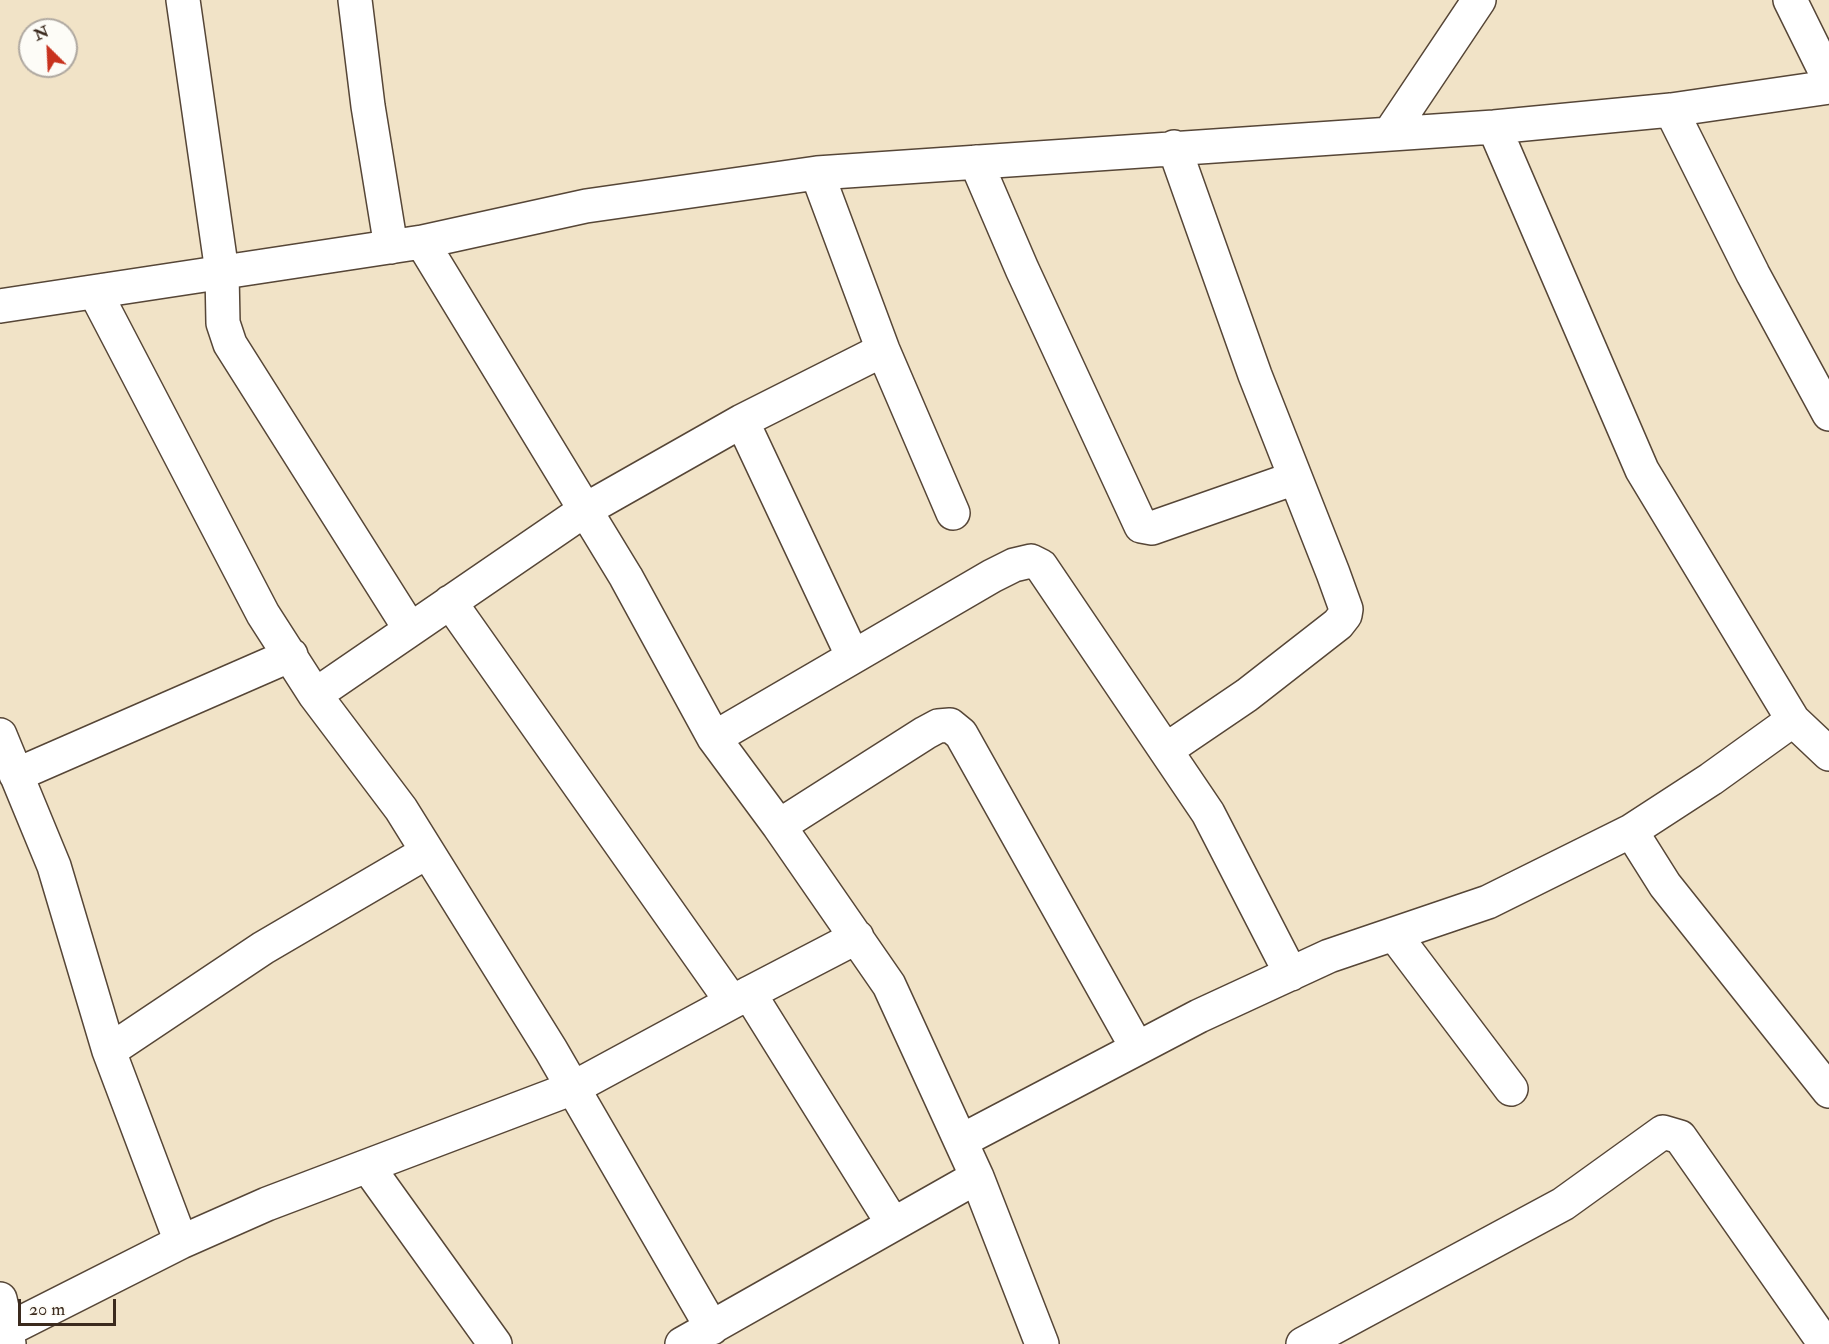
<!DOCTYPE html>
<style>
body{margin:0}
#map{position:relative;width:1829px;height:1344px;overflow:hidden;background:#f1e3c7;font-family:"IM FELL Double Pica",serif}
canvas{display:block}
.north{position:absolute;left:18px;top:18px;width:60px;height:60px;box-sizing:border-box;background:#fdfcf7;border:2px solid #afa8a0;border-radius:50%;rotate:336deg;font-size:16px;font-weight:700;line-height:24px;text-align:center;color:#3b2a1e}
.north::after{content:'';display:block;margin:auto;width:21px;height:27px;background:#c8321e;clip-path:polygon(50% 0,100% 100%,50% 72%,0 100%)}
.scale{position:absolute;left:18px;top:1299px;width:98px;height:27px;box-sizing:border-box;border:3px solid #3b2a1e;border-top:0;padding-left:8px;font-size:18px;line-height:21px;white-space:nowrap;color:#3b2a1e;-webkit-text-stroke:4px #fdfcf7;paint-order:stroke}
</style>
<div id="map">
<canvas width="1829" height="1344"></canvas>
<div class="north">N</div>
<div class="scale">20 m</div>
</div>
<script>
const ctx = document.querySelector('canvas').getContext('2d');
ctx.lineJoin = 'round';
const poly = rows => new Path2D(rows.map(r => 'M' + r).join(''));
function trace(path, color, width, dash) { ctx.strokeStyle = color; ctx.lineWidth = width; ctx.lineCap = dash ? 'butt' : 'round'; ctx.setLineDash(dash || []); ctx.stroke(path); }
const minor = poly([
 [183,0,222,272,223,323,230,344,410,629],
 [355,0,368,106,391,247],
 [1790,0,1829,79],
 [1671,110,1753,274,1829,414],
 [1494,127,1642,470,1793,720,1829,754],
 [1390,133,1479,0],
 [976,162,1022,269,1141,526,1152,528,1295,478],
 [817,173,883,350,953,513],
 [422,242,626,577,714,738,779,826,889,985,977,1177,1042,1344],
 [95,292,263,614,315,695,401,809,551,1050,712,1328],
 [0,306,422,242,586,206,817,173,1494,127,1671,110,1829,87],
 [742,421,853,657],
 [450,602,732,1002],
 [315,695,585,510,742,421,883,350],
 [1793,720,1711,779,1631,831,1665,885,1829,1091],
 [0,735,54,866,109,1051,181,1242],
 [714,738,992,576,1014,565,1031,561,1041,566,1208,813,1291,974],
 [1166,750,1247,695,1338,624,1345,615,1346,609,1333,573,1255,375,1174,147],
 [16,775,291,655],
 [779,826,925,733,938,726,950,725,961,734,1137,1048],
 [1394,934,1511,1089],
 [749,993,893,1224],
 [109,1051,263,948,427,852],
 [961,1141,1199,1016,1329,956,1488,902,1631,831],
 [368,1167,495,1344],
 [0,1299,7,1330,9,1344],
 [7,1330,181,1242,267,1204,573,1088,732,1002,857,937],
 [682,1344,977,1177],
 [1303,1344,1563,1204,1663,1132,1680,1137,1825,1344]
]);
trace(minor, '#564637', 36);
trace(minor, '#fff', 33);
</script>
